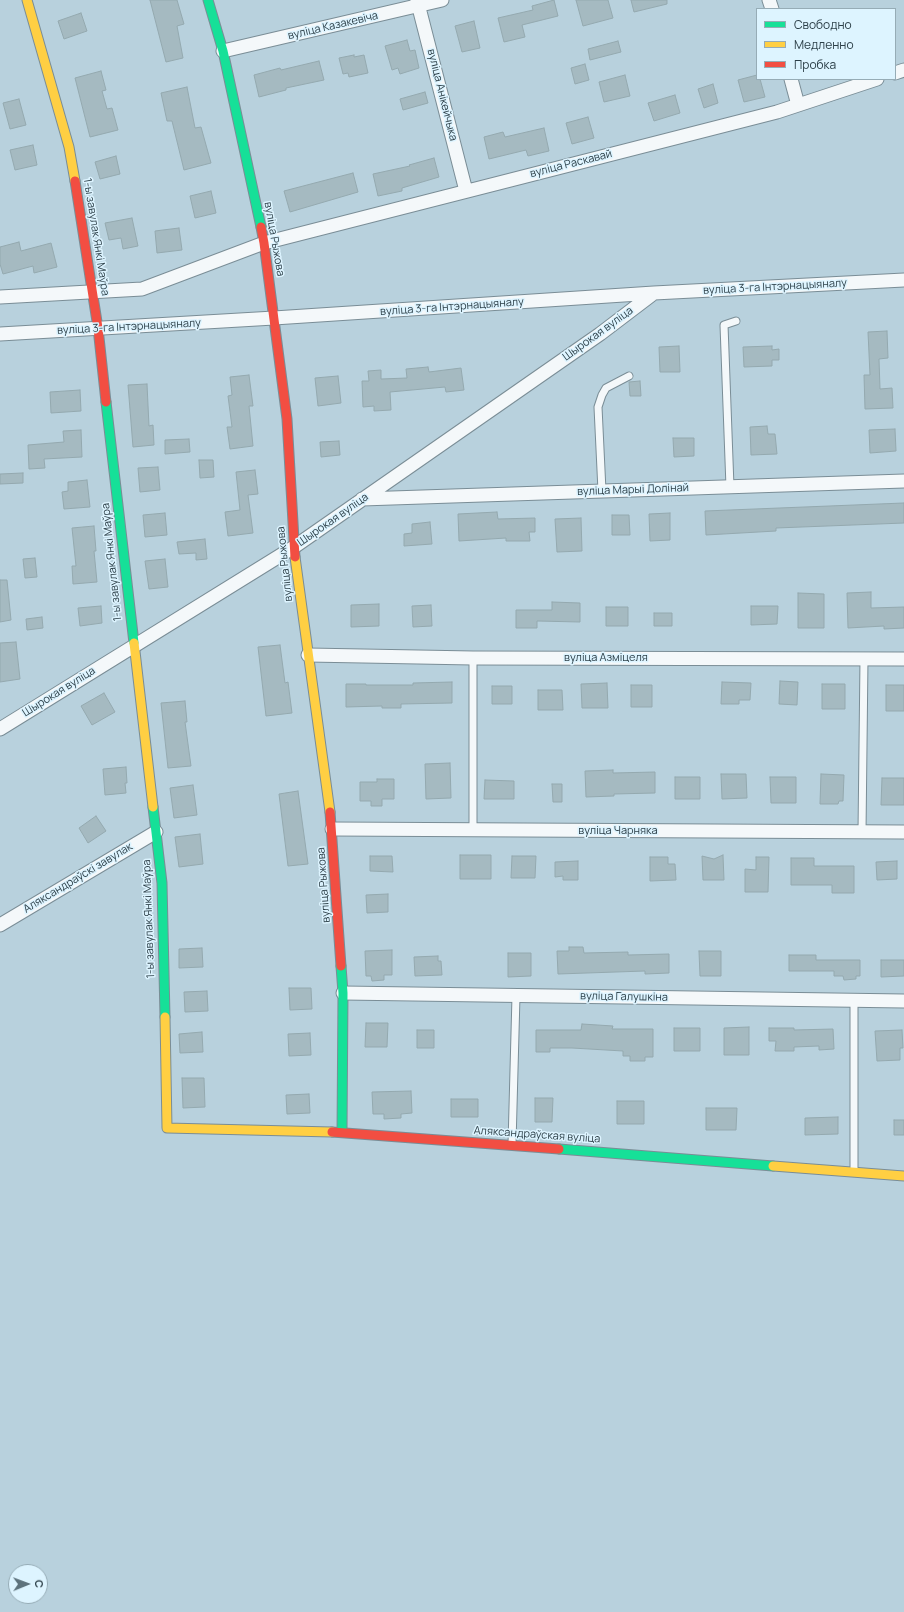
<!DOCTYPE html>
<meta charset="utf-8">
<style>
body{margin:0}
#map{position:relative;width:904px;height:1612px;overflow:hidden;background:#b8d1dd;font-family:Manrope,sans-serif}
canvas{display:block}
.legend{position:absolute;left:756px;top:8px;width:140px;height:72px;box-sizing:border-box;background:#ddf4ff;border:1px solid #96acb6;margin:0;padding:5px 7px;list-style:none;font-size:12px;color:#2c3f48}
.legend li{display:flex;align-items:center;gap:8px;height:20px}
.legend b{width:20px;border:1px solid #96acb6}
.north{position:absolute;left:8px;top:1564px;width:40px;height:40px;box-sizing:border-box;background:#ddf4ff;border:1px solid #96acb6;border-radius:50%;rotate:89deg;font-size:11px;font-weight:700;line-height:16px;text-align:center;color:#2c3f48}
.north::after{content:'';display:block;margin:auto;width:14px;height:18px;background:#5d727c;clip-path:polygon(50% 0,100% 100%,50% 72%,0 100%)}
</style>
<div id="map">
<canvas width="904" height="1612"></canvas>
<ul class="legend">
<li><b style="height:5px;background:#16e098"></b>Свободно</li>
<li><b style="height:5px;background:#ffcf43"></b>Медленно</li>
<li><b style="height:5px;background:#f24e42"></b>Пробка</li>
</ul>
<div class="north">С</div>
</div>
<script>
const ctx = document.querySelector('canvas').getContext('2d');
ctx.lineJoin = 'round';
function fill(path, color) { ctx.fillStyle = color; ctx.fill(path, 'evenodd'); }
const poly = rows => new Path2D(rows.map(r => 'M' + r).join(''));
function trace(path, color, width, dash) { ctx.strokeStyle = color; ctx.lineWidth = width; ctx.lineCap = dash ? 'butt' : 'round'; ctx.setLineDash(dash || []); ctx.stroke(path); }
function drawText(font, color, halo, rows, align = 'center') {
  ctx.font = font + ' Manrope,sans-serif'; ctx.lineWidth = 3; ctx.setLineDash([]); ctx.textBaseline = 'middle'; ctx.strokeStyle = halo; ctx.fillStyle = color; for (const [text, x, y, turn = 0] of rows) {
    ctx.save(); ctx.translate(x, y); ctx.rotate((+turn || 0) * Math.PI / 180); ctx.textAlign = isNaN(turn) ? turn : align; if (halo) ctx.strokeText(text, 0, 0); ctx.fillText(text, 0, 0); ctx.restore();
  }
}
const building = poly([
 [150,0,177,0,184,24,177,26,183,58,166,62,150,0],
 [554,0,558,16,522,25,525,37,504,42,498,18,533,10,532,6,554,0],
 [576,0,608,0,613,18,583,26,576,0],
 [631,0,667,0,667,4,634,12,631,0],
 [81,13,87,31,64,39,58,21,81,13],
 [474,21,480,48,462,52,455,26,474,21],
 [407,40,410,51,415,50,419,68,400,74,398,68,392,70,385,46,407,40],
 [618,41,621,52,590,60,588,49,618,41],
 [354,55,354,57,364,55,368,73,349,77,348,73,343,74,339,58,354,55],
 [319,61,324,80,286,88,286,90,259,97,254,75,280,68,281,70,319,61],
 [585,64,589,80,575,84,571,68,585,64],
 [101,71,106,90,102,91,107,109,112,108,118,130,90,137,75,78,101,71],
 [625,75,630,96,604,102,599,82,625,75],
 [757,75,757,79,760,79,765,97,744,102,738,80,757,75],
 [713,84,718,103,704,108,698,89,713,84],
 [187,87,195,128,201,127,211,163,184,170,172,121,167,121,161,93,187,87],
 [425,92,428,103,403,110,400,99,425,92],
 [675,95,680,113,654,121,648,103,675,95],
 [19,99,26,125,10,129,3,103,19,99],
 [588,117,594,138,572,144,566,123,588,117],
 [544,128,549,151,528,156,526,150,489,159,484,137,503,132,505,137,544,128],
 [33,145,37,165,15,170,10,150,33,145],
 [116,156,120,174,100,179,95,162,116,156],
 [434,158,439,177,402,188,402,191,378,196,373,174,410,166,409,165,434,158],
 [353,173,358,192,290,212,284,191,353,173],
 [211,191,216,213,195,218,190,196,211,191],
 [132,218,138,246,123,249,121,238,109,240,105,223,132,218],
 [179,228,182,250,157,253,155,231,179,228],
 [19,242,21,251,51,243,57,267,34,273,33,266,3,274,0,264,0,247,19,242],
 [887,331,888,358,879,359,880,389,892,388,893,408,865,409,864,375,870,375,868,332,887,331],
 [679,346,680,372,660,372,659,347,679,346],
 [772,346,772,350,779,349,779,360,772,360,772,366,744,367,743,347,772,346],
 [428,367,429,372,461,368,464,390,446,392,445,387,390,392,391,410,374,411,374,406,363,407,362,381,369,381,368,371,381,370,381,379,407,378,406,369,428,367],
 [249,375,253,406,249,406,253,446,230,449,227,427,232,427,228,396,232,395,230,377,249,375],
 [338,376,341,403,318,406,315,378,338,376],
 [640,381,641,396,630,396,629,382,640,381],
 [147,384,149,426,153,425,154,445,133,447,128,385,147,384],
 [80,390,81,411,51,413,50,392,80,390],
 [767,426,768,434,775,434,777,454,751,455,750,427,767,426],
 [895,429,896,451,870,453,869,430,895,429],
 [81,430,82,457,44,459,45,468,29,469,28,445,64,442,63,431,81,430],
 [673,438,694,438,694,456,674,457,673,438],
 [189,439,190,452,165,454,165,440,189,439],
 [339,441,340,455,321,457,320,442,339,441],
 [199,460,213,460,214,477,200,478,199,460],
 [158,467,160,490,140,492,138,468,158,467],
 [255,470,258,494,248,495,253,533,228,536,225,512,240,510,236,472,255,470],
 [23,473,23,483,0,484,0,474,23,473],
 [87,480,90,507,64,509,62,492,68,491,68,482,87,480],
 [904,503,904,523,776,528,776,531,706,535,705,511,904,503],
 [497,512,498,519,535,518,535,532,529,532,530,541,506,541,506,538,459,541,458,514,497,512],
 [165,513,167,535,145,537,143,515,165,513],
 [670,513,670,540,650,541,649,514,670,513],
 [612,515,629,515,630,535,612,535,612,515],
 [581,518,582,551,557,552,555,519,581,518],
 [430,522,432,544,404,546,404,534,412,533,412,524,430,522],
 [94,526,96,551,94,551,97,582,73,584,72,566,76,566,72,528,94,526],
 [205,539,207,559,196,560,196,553,179,554,177,542,205,539],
 [35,558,37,577,25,578,23,559,35,558],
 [165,559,168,587,149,589,145,561,165,559],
 [0,580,7,580,11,620,0,622,0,580],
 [871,592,871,608,904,607,904,628,884,629,884,626,848,628,847,593,871,592],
 [798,593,824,594,824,628,798,628,798,593],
 [552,602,580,603,580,622,537,621,537,628,516,628,516,610,552,610,552,602],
 [379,604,379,626,351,627,351,605,379,604],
 [431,605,432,626,413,627,412,606,431,605],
 [101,606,102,623,80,626,78,608,101,606],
 [751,606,778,606,777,624,751,625,751,606],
 [606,607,628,607,628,626,606,626,606,607],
 [654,613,672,613,672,626,654,626,654,613],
 [42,617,43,628,27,630,26,619,42,617],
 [16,642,20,679,0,682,0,643,16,642],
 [280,645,285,683,288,682,292,713,266,716,258,647,280,645],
 [780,681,798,682,797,705,779,704,780,681],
 [452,682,452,703,401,704,401,708,382,708,382,706,346,707,346,684,366,684,366,685,413,685,413,683,452,682],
 [722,682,751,683,750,700,739,700,739,704,721,704,722,682],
 [607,683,608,708,582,708,581,684,607,683],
 [822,684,845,684,845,709,822,709,822,684],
 [631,685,652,685,652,707,631,707,631,685],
 [886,685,904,685,904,711,886,711,886,685],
 [492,686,512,686,512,704,492,704,492,686],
 [538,690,562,690,563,710,538,710,538,690],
 [104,693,115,712,92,725,81,706,104,693],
 [185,701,187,722,185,722,191,766,168,768,161,703,185,701],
 [450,763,451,798,426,799,425,764,450,763],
 [126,767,127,783,125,783,126,793,105,795,103,769,126,767],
 [613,770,613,773,655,772,655,793,614,794,614,796,586,797,585,771,613,770],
 [721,774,746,774,747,798,722,799,721,774],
 [821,774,844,775,843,801,839,801,838,804,820,804,821,774],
 [675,777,700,777,700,799,675,799,675,777],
 [770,777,796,777,796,803,771,803,770,777],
 [882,778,904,778,904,805,881,805,882,778],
 [377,779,394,779,394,799,382,799,382,806,371,806,371,801,360,801,360,782,377,782,377,779],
 [485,780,514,781,514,799,484,799,485,780],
 [552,784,562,784,562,802,553,802,552,784],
 [193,785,197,815,174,818,170,788,193,785],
 [298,791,308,864,288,866,279,794,298,791],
 [96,816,106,831,88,843,79,828,96,816],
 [200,834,203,864,179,867,175,837,200,834],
 [460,855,491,855,491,879,460,879,460,855],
 [723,855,724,880,703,880,702,856,714,859,723,855],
 [370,856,392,856,393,872,370,871,370,856],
 [512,856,536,856,535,878,511,878,512,856],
 [650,857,668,857,668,864,675,864,676,880,650,881,650,857],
 [756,857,769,857,768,892,745,892,745,869,756,870,756,857],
 [791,858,814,858,814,866,854,866,854,893,832,893,832,885,791,885,791,858],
 [578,861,578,880,563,880,563,876,555,877,555,862,578,861],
 [897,861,897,879,877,880,876,862,897,861],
 [388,894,388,912,367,913,366,895,388,894],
 [569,947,583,947,584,953,628,952,628,955,669,954,669,973,645,974,645,971,558,974,557,951,569,951,569,947],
 [202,948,203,967,179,968,179,949,202,948],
 [392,950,392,975,384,975,384,980,372,981,371,976,366,976,365,951,392,950],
 [699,951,721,951,721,976,700,976,699,951],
 [508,953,531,953,531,976,508,977,508,953],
 [789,955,816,955,816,960,860,960,860,976,856,976,856,979,844,980,843,976,834,976,834,971,789,971,789,955],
 [438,956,438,961,441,961,442,975,415,976,414,957,438,956],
 [881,960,904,960,904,976,881,977,881,960],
 [289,988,311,988,312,1009,290,1010,289,988],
 [207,991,208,1011,185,1012,184,992,207,991],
 [366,1023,388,1023,387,1047,365,1047,366,1023],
 [582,1024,613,1026,612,1029,653,1029,653,1057,645,1057,645,1061,630,1061,630,1056,623,1056,623,1051,572,1048,550,1048,550,1052,536,1052,536,1030,581,1030,582,1024],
 [749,1027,749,1055,724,1055,724,1028,749,1027],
 [674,1028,700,1028,700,1051,674,1051,674,1028],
 [769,1028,794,1028,794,1030,833,1029,834,1049,819,1050,819,1046,794,1047,794,1051,775,1051,776,1041,769,1041,769,1028],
 [417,1030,434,1030,434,1048,417,1048,417,1030],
 [902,1030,903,1048,900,1048,900,1060,877,1061,875,1031,902,1030],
 [202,1032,203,1052,180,1053,179,1034,202,1032],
 [310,1033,311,1055,289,1056,288,1034,310,1033],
 [182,1078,204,1078,205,1107,183,1108,182,1078],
 [411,1091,412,1113,401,1114,401,1118,384,1119,384,1114,373,1114,372,1092,411,1091],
 [309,1094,310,1113,287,1114,286,1095,309,1094],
 [535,1098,553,1098,552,1122,535,1122,535,1098],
 [451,1099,478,1099,478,1117,451,1117,451,1099],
 [617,1101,644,1101,644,1124,617,1124,617,1101],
 [706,1108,737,1108,736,1130,706,1130,706,1108],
 [838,1117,838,1134,805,1135,805,1118,838,1117],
 [894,1120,904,1120,904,1135,894,1135,894,1120]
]);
fill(building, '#a5bac1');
trace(building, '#94a9af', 1);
const lane = poly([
 [730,487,724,325,736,321],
 [602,491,598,407,602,395,606,388,629,376],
 [473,658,473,830],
 [862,832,864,659],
 [854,1001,854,1171],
 [512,1144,516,996]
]);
const street = poly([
 [417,0,466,191],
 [769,0,772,9],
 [223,51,442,0],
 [895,73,904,70],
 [791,79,798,105],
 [0,297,142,289,264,243,777,112,877,79],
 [0,334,274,318,654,293,904,280],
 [362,499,904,481],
 [308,655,473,658,904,659],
 [0,729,294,547,600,334,654,293],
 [332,829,904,832],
 [0,925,156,832],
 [343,993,904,1001]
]);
const fast = poly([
 [208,0,223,51,261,227],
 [106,402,134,643],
 [153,807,162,883,165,1017],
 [341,966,343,993,342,1132],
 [559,1149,773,1166]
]);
const slow = poly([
 [27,0,69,147,75,181],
 [295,557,330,812],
 [134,643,153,807],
 [165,1017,167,1128,332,1132],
 [773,1166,904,1176]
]);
const jam = poly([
 [75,181,98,328,106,402],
 [261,227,264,243,287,419,295,557],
 [330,812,341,966],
 [332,1132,559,1149]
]);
trace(lane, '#7a8d96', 9);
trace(street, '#7a8d96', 15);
trace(fast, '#7a8d96', 11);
trace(slow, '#7a8d96', 11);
trace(jam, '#7a8d96', 11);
trace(lane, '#f4f8fa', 7);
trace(street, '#f4f8fa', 13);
trace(fast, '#16e098', 9);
trace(slow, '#ffcf43', 9);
trace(jam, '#f24e42', 9);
drawText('11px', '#2c3f48', '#ddf4ff', [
 ["вуліца Казакевіча",333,26,-13],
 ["вуліца Анікейчыка",442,95,76],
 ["вуліца Раскавай",571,164,-14],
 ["1-ы завулак Янкі Маўра",96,237,81],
 ["вуліца Рыжова",274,239,80],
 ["вуліца 3-га Інтэрнацыяналу",775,287,-3],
 ["вуліца 3-га Інтэрнацыяналу",452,307,-4],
 ["вуліца 3-га Інтэрнацыяналу",129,327,-3],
 ["Шырокая вуліца",598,334,-36],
 ["вуліца Марыі Долінай",633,490,-2],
 ["Шырокая вуліца",333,520,-35],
 ["1-ы завулак Янкі Маўра",112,562,-96],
 ["вуліца Рыжова",285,564,-96],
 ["вуліца Азміцеля",606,658],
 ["Шырокая вуліца",59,692,-32],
 ["вуліца Чарняка",618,831],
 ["Аляксандраўскі завулак",78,878,-31],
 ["вуліца Рыжова",324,885,-94],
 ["1-ы завулак Янкі Маўра",149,919,-92],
 ["вуліца Галушкіна",624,997,1],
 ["Аляксандраўская вуліца",537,1135,4]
]);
</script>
